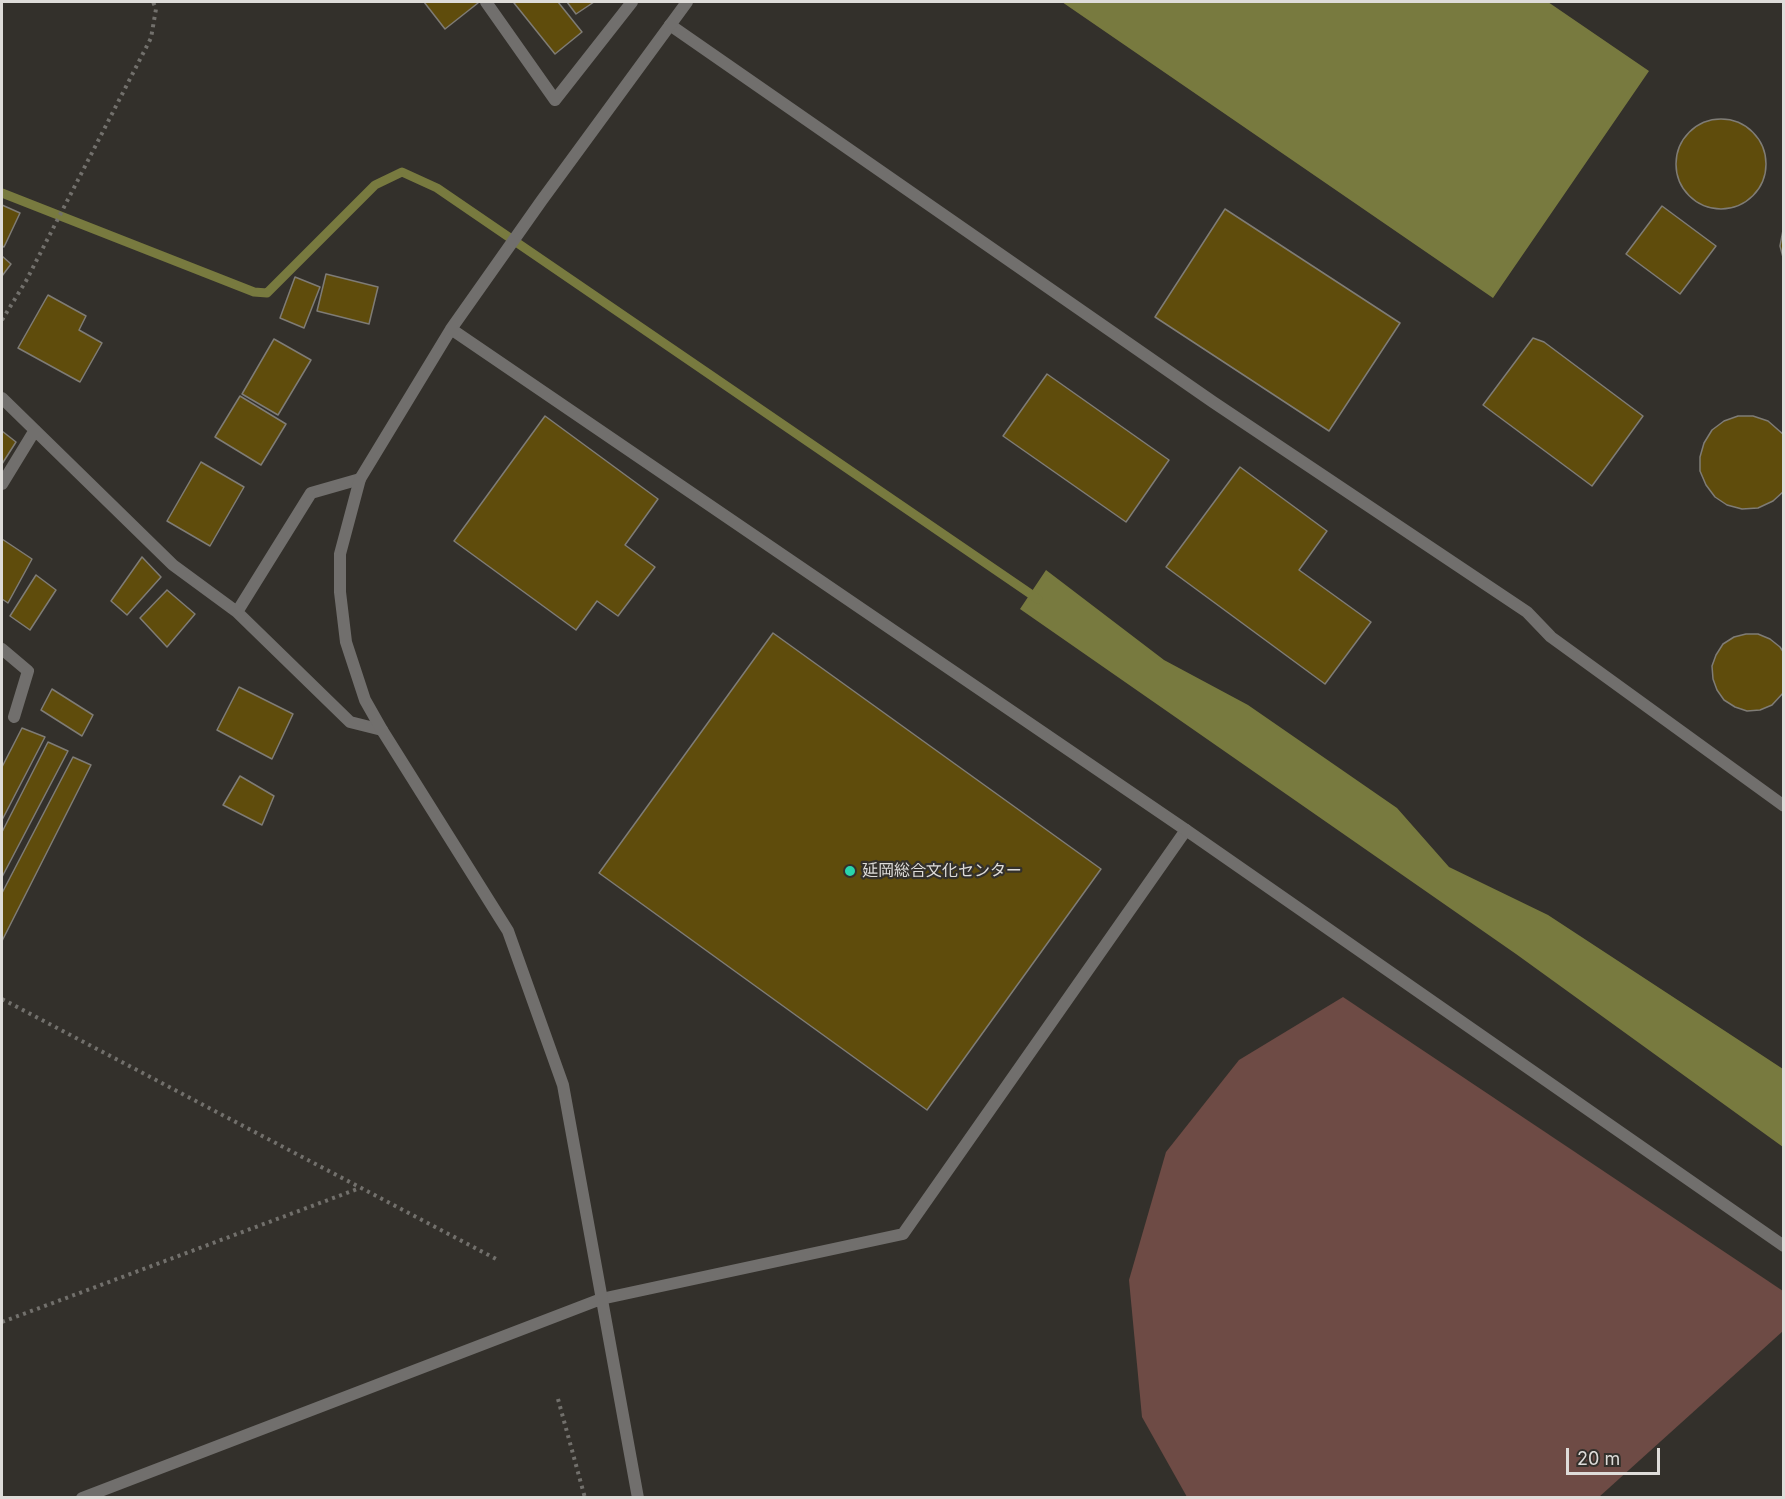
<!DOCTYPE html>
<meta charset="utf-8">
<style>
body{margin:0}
#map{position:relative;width:1785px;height:1499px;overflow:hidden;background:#33302b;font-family:Inter,sans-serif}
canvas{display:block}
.frame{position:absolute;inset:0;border:3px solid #dedcd9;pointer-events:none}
.scale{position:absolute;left:1566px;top:1448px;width:94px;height:27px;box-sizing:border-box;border:3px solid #dedcd9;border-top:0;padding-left:8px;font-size:18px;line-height:21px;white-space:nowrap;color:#dedcd9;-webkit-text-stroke:4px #33302b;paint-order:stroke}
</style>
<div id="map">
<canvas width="1785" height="1499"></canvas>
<div class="frame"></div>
<div class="scale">20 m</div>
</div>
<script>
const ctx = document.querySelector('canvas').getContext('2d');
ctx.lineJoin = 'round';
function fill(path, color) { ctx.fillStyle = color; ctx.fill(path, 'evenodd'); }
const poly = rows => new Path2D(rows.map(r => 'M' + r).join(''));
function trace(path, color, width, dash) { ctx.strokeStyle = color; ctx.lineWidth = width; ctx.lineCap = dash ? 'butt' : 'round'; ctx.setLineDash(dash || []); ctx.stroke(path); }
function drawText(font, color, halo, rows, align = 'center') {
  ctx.font = font + ' Inter,"Noto Sans JP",sans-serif'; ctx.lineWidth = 4.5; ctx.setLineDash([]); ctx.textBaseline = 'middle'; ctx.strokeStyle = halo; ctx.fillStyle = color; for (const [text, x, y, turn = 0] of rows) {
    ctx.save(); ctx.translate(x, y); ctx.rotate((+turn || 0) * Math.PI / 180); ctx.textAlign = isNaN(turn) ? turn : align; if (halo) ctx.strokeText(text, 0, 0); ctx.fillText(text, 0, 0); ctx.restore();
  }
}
fill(poly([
 [1343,997,1783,1291,1783,1331,1599,1497,1187,1497,1142,1417,1129,1280,1166,1152,1239,1060]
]), '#6e4b45');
fill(poly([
 [1062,2,1548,2,1649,71,1493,298],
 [1046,570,1164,660,1248,705,1397,808,1449,867,1548,915,1783,1069,1783,1147,1516,954,1020,609]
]), '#787a3f');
trace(poly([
 [2,193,254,292,267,293,375,185,402,172,437,188,1038,599]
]), '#787a3f', 9);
const building = poly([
 [424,2,477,2,478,3,445,29,424,2],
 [516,2,558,2,582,32,555,54,514,3,516,2],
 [567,2,594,2,576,14,567,2],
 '1676 164a45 45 0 1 1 90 0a45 45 0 1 1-90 0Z',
 [2,205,20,213,4,247,2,246,2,205],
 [1662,206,1716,246,1680,294,1626,254,1662,206],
 [1225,209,1400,323,1329,431,1155,317,1225,209],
 [1784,225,1784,261,1780,246,1784,225],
 [2,256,11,264,2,276,2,256],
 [326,274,378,287,369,324,317,311,326,274],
 [295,277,320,287,304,328,280,318,295,277],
 [48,295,86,316,79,330,102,343,80,382,18,348,48,295],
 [1533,338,1544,342,1643,416,1592,486,1483,405,1533,338],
 [274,339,311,360,278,415,242,394,274,339],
 [1047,374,1169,460,1126,522,1003,436,1047,374],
 [240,396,286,424,261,465,215,437,240,396],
 [545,416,658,499,625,545,655,567,618,616,597,601,576,630,454,541,545,416],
 [1738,416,1753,416,1768,421,1784,435,1784,491,1773,501,1758,508,1742,509,1727,505,1715,497,1706,485,1700,471,1700,457,1704,443,1712,430,1724,421,1738,416],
 [2,431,16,442,2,464,2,431],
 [201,462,244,487,210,546,167,521,201,462],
 [1240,467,1327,531,1299,570,1371,622,1325,684,1166,567,1240,467],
 [2,539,32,559,8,603,2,599,2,539],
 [142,557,161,577,127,615,111,601,142,557],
 [36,575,56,590,30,630,10,616,36,575],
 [167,590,195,614,167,647,140,618,167,590],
 [773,633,1101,869,927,1110,599,873,773,633],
 [1746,634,1758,634,1770,639,1780,647,1784,653,1784,692,1772,705,1760,710,1747,711,1735,707,1724,700,1717,690,1713,679,1712,666,1716,655,1723,644,1734,637,1746,634],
 [239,687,293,714,272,759,217,730,239,687],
 [52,689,93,715,82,736,41,710,52,689],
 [22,728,45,737,2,820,2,767,22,728],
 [48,742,68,751,2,877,2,832,48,742],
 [73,757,91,765,2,941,2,893,73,757],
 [240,776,274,796,262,825,223,805,240,776]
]);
fill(building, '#5f4c0c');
trace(building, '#7f7c76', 1.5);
trace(poly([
 [2,320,26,281,151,38,156,9,153,2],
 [2,999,498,1260],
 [2,1322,360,1188],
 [558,1399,585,1498]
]), '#72706c', 4, [3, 4.5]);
trace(poly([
 [670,25,1213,402,1527,612,1551,637,1784,806],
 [601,1299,903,1234,1186,830]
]), '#716f6d', 12);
trace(poly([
 [486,2,555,100,632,2],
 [2,398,173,565,237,612,350,722,382,730],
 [2,484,35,430],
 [237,612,311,493,360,479],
 [2,649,28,671,14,717]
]), '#716f6d', 12);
trace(poly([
 [451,329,1186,830,1784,1246],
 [82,1498,601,1299],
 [638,1498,563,1085,508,931,382,730,365,700,346,642,340,592,340,554,360,479,451,329,542,200,687,2]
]), '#716f6d', 12);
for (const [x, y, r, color] of [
 [850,871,6,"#29d5ac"]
]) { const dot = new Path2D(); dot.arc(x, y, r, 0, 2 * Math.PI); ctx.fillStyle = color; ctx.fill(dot); trace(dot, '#33302b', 2); }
drawText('16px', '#dedcd9', '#33302b', [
 ["延岡総合文化センター",862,871]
], 'left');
</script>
